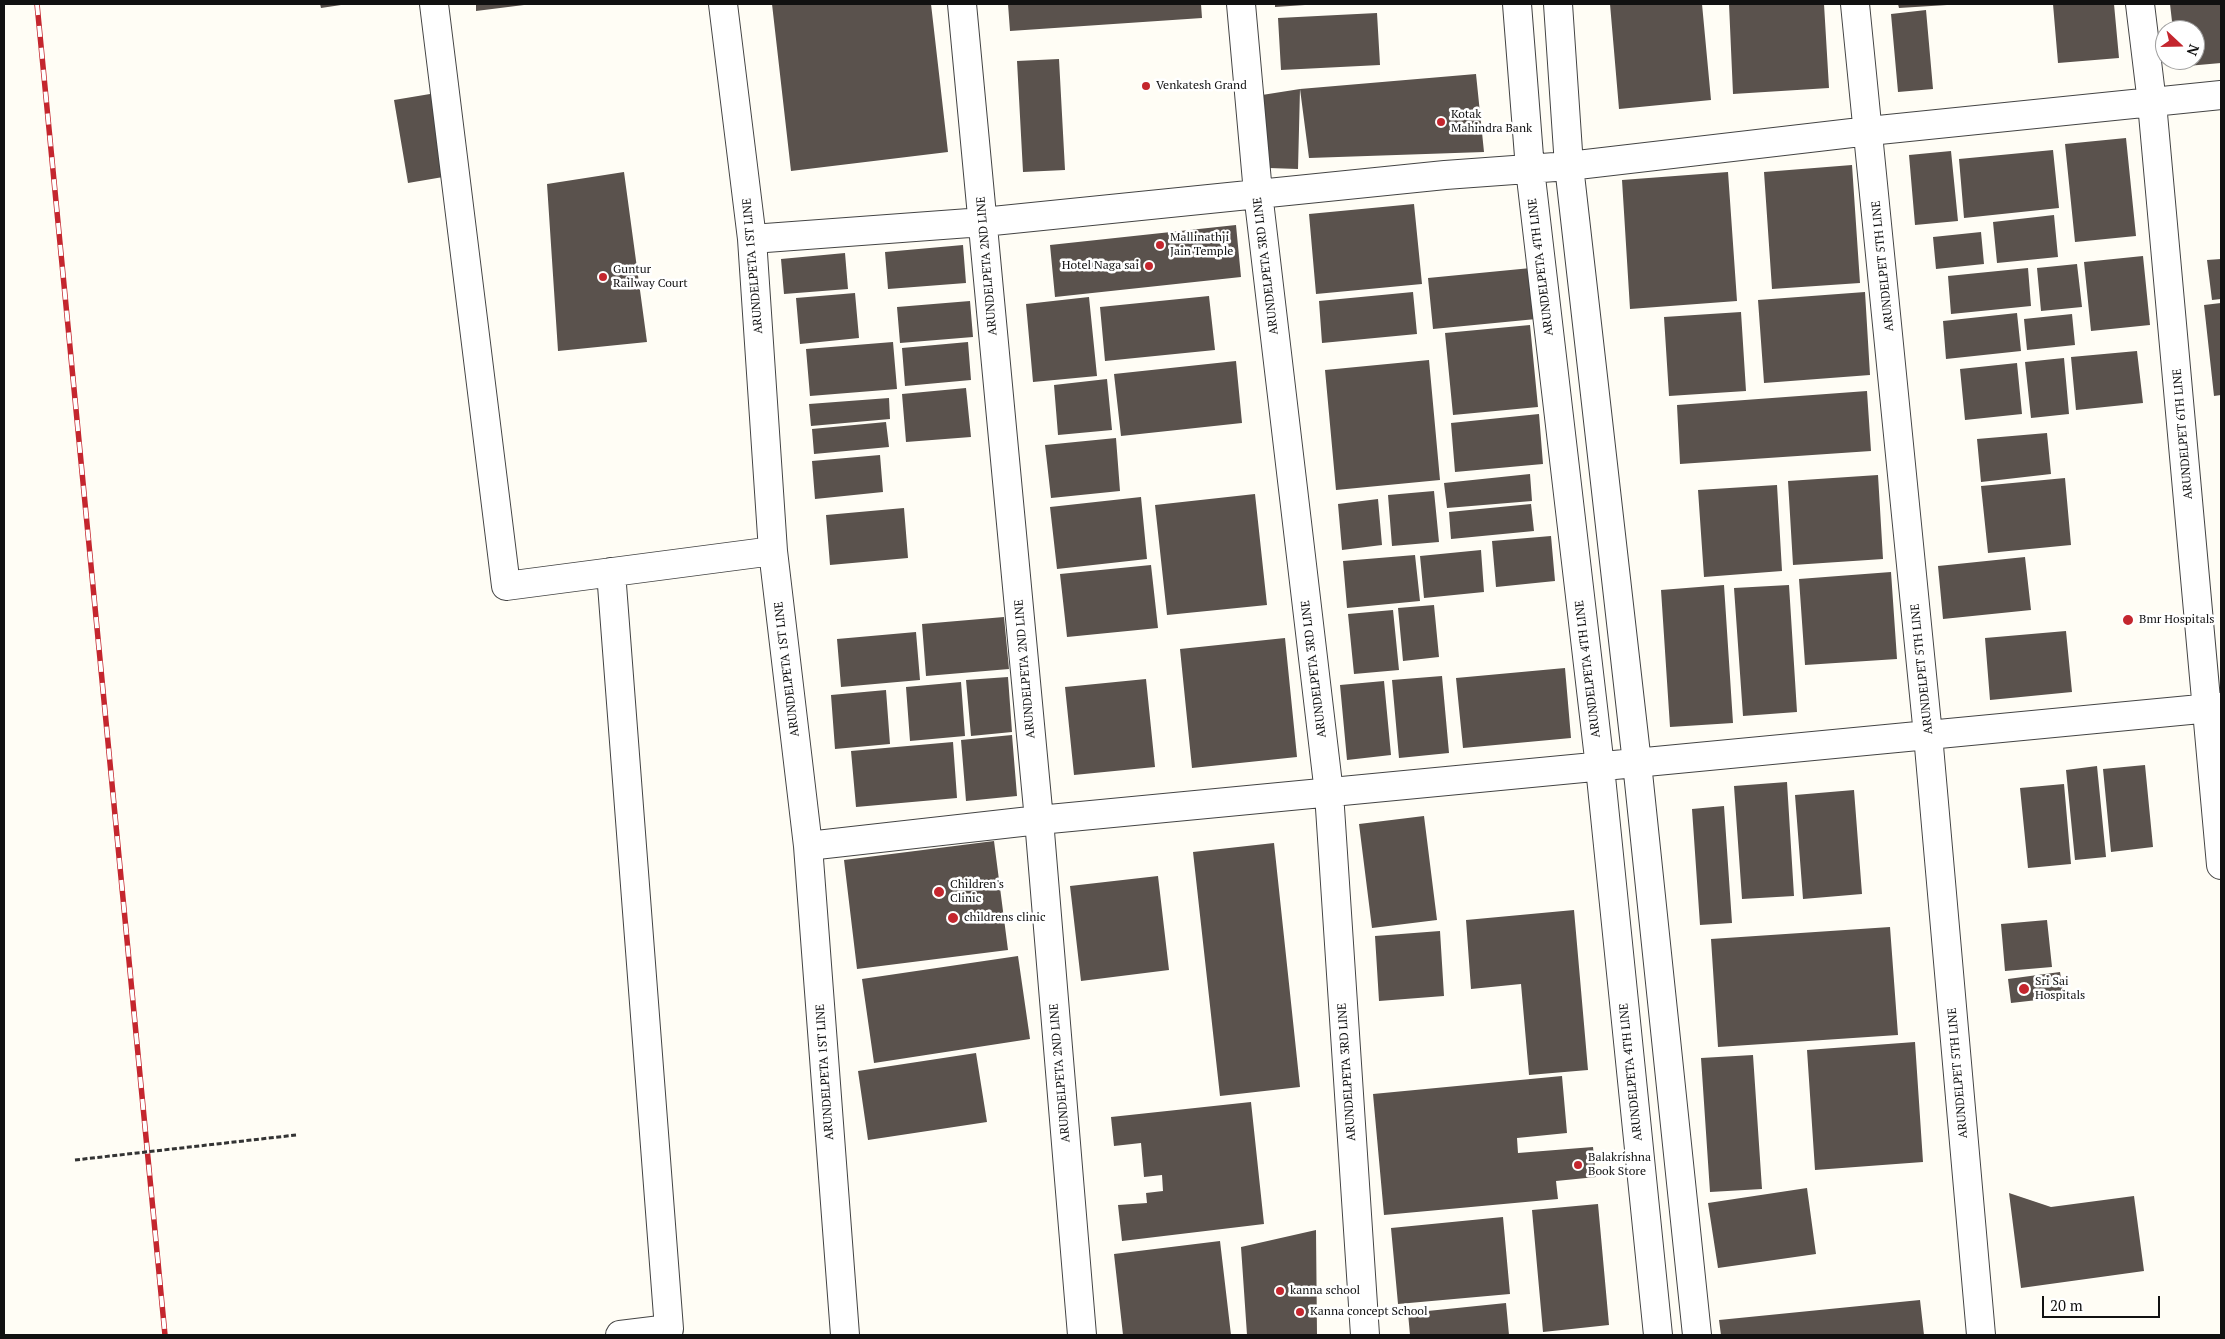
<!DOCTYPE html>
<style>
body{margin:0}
#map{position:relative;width:2225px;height:1339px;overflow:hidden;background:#fffdf5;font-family:"PT Serif",serif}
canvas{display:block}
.frame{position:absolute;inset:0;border:5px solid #111;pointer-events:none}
.north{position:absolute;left:2155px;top:20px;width:50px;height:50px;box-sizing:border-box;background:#fff;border:1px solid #a0a0a0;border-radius:50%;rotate:111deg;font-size:14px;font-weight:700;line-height:20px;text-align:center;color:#111}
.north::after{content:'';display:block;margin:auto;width:18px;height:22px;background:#c4262e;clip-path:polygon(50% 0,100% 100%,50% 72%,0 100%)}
.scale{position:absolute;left:2042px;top:1296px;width:118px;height:22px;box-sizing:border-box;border:2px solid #111;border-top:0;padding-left:6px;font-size:15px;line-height:18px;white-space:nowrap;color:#111;-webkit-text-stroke:4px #fff;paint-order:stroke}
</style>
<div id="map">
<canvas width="2225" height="1339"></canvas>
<div class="frame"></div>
<div class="north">N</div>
<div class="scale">20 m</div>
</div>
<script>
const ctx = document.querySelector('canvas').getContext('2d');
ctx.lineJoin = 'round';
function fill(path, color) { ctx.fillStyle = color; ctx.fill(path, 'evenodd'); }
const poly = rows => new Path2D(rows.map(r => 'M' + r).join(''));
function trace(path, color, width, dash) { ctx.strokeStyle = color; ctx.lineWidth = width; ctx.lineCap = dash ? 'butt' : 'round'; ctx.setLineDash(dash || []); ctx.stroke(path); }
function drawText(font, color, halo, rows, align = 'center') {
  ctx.font = font + ' "PT Serif",serif'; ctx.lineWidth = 5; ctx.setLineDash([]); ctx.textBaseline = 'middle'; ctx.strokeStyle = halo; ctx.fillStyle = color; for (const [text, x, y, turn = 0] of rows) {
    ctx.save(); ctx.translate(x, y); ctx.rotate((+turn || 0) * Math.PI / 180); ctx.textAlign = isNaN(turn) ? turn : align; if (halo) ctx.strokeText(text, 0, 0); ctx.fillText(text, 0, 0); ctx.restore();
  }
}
fill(poly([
 [320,4,341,4,341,5,321,8],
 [476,4,524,4,524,5,476,11],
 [772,4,931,4,948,152,791,171],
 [1008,4,1201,4,1202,18,1010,31],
 [1275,4,1305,4,1305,5,1275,7],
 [1610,4,1702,4,1711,100,1619,109],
 [1729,4,1824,4,1829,88,1733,94],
 [1898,4,1947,4,1947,5,1899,8],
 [2053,4,2114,4,2119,58,2058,63],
 [2170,4,2221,4,2221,63,2176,67,2176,60,2195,60,2195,30,2173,30],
 [1926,10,1933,89,1898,92,1891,14],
 [1377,13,1380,65,1281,70,1278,18],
 [1059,59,1065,170,1023,172,1017,61],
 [1476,74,1484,152,1309,158,1300,89,1298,169,1269,168,1262,95,1300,89],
 [436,93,449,176,408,183,394,100],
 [2126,138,2136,236,2075,242,2065,144],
 [2053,150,2059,208,1964,218,1959,159],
 [1951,151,1958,221,1915,225,1909,155],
 [1852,165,1860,283,1772,289,1764,172],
 [624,172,647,342,558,351,547,184],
 [1728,172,1737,301,1630,309,1622,180],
 [1414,204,1422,284,1316,294,1309,214],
 [2054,215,2058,257,1997,263,1993,222],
 [1236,225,1241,277,1055,297,1050,245],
 [1981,232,1984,264,1936,269,1933,237],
 [963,245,966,283,888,289,885,252],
 [845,253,848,289,784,294,781,259],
 [2143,256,2150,325,2091,331,2084,262],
 [2221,259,2221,299,2212,300,2207,260],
 [2077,264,2082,307,2041,311,2037,268],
 [1531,268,1536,319,1433,329,1428,278],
 [2028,268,2031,306,1951,314,1948,276],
 [1413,292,1417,334,1322,343,1319,301],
 [1865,292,1870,375,1764,383,1758,300],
 [855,293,859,338,800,344,796,298],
 [1209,296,1215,350,1105,361,1100,307],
 [1089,297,1097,376,1033,382,1026,304],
 [970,301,973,337,900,343,897,307],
 [2221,303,2221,395,2214,396,2204,305],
 [1741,312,1746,391,1669,396,1664,317],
 [2017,313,2021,351,1946,359,1943,321],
 [2072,314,2075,345,2027,350,2024,319],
 [1530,325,1538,407,1453,415,1445,333],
 [893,342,897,389,810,396,806,349],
 [968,342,971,380,905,386,902,348],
 [2137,351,2143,403,2076,410,2071,357],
 [2064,358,2069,414,2031,418,2025,362],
 [1429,360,1440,480,1336,490,1325,370],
 [1236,361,1242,423,1121,436,1114,374],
 [2017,363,2022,414,1965,420,1960,369],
 [1107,379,1112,430,1058,435,1054,385],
 [966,388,971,437,906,442,902,394],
 [1867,391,1871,451,1680,464,1677,405],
 [889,398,890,419,811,426,809,404],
 [1539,414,1543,464,1455,472,1451,423],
 [886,422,889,447,814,454,812,429],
 [2047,433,2051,474,1981,482,1977,439],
 [1116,438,1120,491,1051,498,1045,445],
 [880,455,883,492,815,499,812,461],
 [1530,474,1532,501,1447,508,1444,483],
 [1878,475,1883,559,1793,565,1788,481],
 [2065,478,2071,545,1988,553,1981,486],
 [1777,485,1782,571,1704,577,1698,490],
 [1434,491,1439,542,1392,546,1388,495],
 [1255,494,1267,605,1167,615,1155,505],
 [1141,497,1147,559,1057,569,1050,507],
 [1378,499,1382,545,1342,550,1338,504],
 [1531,504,1534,531,1451,539,1449,512],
 [904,508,908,558,830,565,826,515],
 [1551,536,1555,581,1496,587,1492,541],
 [1481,550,1484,592,1424,598,1420,556],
 [1415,555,1420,601,1347,608,1343,561],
 [2025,557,2031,610,1943,619,1938,566],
 [1151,565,1158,628,1067,637,1060,574],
 [1891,572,1897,659,1805,665,1799,579],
 [1724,585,1733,723,1670,727,1661,590],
 [1789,585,1797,712,1743,716,1734,588],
 [1434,605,1439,657,1403,661,1398,608],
 [1393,610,1399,670,1354,674,1348,614],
 [1004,617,1009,669,926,676,922,624],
 [2066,631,2072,692,1990,700,1985,638],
 [916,632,920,680,841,687,837,639],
 [1285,638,1297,757,1192,768,1180,649],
 [1565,668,1571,738,1463,748,1456,678],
 [1442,676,1449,753,1399,758,1392,680],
 [1008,677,1012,732,971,736,966,680],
 [1146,679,1155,767,1074,775,1065,687],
 [1384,681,1391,755,1347,760,1340,685],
 [961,682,965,736,910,741,906,687],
 [886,690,890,744,835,749,831,695],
 [1012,735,1017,796,966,801,961,740],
 [953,742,957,798,856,807,851,751],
 [2145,765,2153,847,2111,852,2103,769],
 [2097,766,2106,857,2075,860,2066,770],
 [1787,782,1794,896,1742,899,1734,786],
 [2064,784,2071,864,2028,868,2020,788],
 [1854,790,1862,894,1803,899,1795,795],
 [1724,806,1732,923,1700,925,1692,809],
 [1424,816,1437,920,1372,928,1359,824],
 [994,841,1008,950,857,969,844,860],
 [1274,843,1300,1087,1220,1096,1193,852],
 [1158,876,1169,970,1081,981,1070,886],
 [1574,910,1588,1070,1529,1075,1521,984,1471,989,1466,920],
 [2047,920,2052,967,2005,971,2001,924],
 [1890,927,1898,1035,1718,1047,1711,939],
 [1440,931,1444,996,1379,1001,1375,936],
 [1018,956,1030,1039,874,1063,862,979],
 [2060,972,2064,997,2011,1003,2008,979],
 [1915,1042,1923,1162,1815,1170,1807,1050],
 [976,1053,987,1122,868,1140,858,1071],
 [1753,1055,1762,1189,1710,1192,1701,1058],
 [1562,1076,1567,1133,1517,1138,1518,1153,1593,1147,1596,1177,1556,1181,1558,1199,1384,1215,1373,1094],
 [1251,1102,1264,1224,1122,1241,1118,1205,1147,1203,1146,1193,1163,1191,1162,1175,1144,1177,1141,1143,1114,1146,1111,1117],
 [1807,1188,1816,1254,1718,1268,1708,1203],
 [2009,1193,2051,1207,2134,1196,2144,1271,2021,1288],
 [1598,1204,1609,1325,1543,1332,1532,1210],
 [1503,1217,1510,1294,1398,1304,1391,1228],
 [1316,1230,1317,1335,1247,1335,1241,1247],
 [1220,1241,1231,1335,1123,1335,1114,1254],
 [1920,1300,1924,1335,1721,1335,1719,1320],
 [1506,1303,1509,1335,1410,1335,1408,1313]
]), '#5a524d');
const minor = poly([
 [434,4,506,586,773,551],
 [723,4,752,239,773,551,808,846,845,1335],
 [962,4,1039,820,1082,1335],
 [1241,4,1258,193,1329,793,1365,1335],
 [1517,4,1530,169,1600,767,1658,1335],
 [1558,4,1569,166,1637,763,1697,1335],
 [1855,4,1928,735,1981,1335],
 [2140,4,2152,103,2221,865],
 [752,239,983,222,1445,175,1569,166,1869,131,2221,95],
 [611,572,669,1329,620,1335],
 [808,846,1039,820,2221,707]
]);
trace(minor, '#444', 30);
trace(minor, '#fff', 28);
const rail = poly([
 [37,4,165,1335]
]);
trace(rail, '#c4262e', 5.5);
trace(rail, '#fff', 4, [11]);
trace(poly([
 [75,1160,296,1135]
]), '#333', 3, [5, 2.5]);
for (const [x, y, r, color] of [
 [1146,86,5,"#c4262e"],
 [1441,122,5,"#c4262e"],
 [1160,245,5,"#c4262e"],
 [1149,266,5,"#c4262e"],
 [603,277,5,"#c4262e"],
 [2128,620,6,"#c4262e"],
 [939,892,6,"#c4262e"],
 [953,918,6,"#c4262e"],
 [2024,989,6,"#c4262e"],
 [1578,1165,5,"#c4262e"],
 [1280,1291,5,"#c4262e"],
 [1300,1312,5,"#c4262e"]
]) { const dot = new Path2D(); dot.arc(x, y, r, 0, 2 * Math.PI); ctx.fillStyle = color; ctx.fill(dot); trace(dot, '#fff', 2); }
drawText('12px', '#111', '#fff', [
 ["Venkatesh Grand",1156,86],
 ["Kotak",1451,115],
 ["Mahindra Bank",1451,129],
 ["Mallinathji",1170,238],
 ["Jain Temple",1170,252],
 ["Hotel Naga sai",1139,266,"right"],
 ["Guntur",613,270],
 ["Railway Court",613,284],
 ["Bmr Hospitals",2139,620],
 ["Children's",950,885],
 ["Clinic",950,899],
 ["childrens clinic",964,918],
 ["Sri Sai",2035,982],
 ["Hospitals",2035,996],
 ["Balakrishna",1588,1158],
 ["Book Store",1588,1172],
 ["kanna school",1290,1291],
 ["Kanna concept School",1310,1312]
], 'left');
drawText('12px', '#111', '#fff', [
 ["ARUNDELPETA 1ST LINE",753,266,-95],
 ["ARUNDELPETA 2ND LINE",987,266,-95],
 ["ARUNDELPETA 3RD LINE",1266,266,-97],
 ["ARUNDELPET 5TH LINE",1883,266,-96],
 ["ARUNDELPETA 4TH LINE",1541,267,-97],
 ["ARUNDELPET 6TH LINE",2183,434,-95],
 ["ARUNDELPETA 1ST LINE",787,669,-97],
 ["ARUNDELPETA 2ND LINE",1025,669,-95],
 ["ARUNDELPETA 3RD LINE",1314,669,-97],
 ["ARUNDELPETA 4TH LINE",1588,669,-97],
 ["ARUNDELPET 5TH LINE",1922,669,-96],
 ["ARUNDELPETA 1ST LINE",825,1072,-94],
 ["ARUNDELPETA 3RD LINE",1347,1072,-94],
 ["ARUNDELPETA 4TH LINE",1631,1072,-96],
 ["ARUNDELPETA 2ND LINE",1060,1073,-95],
 ["ARUNDELPET 5TH LINE",1958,1073,-95]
]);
</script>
